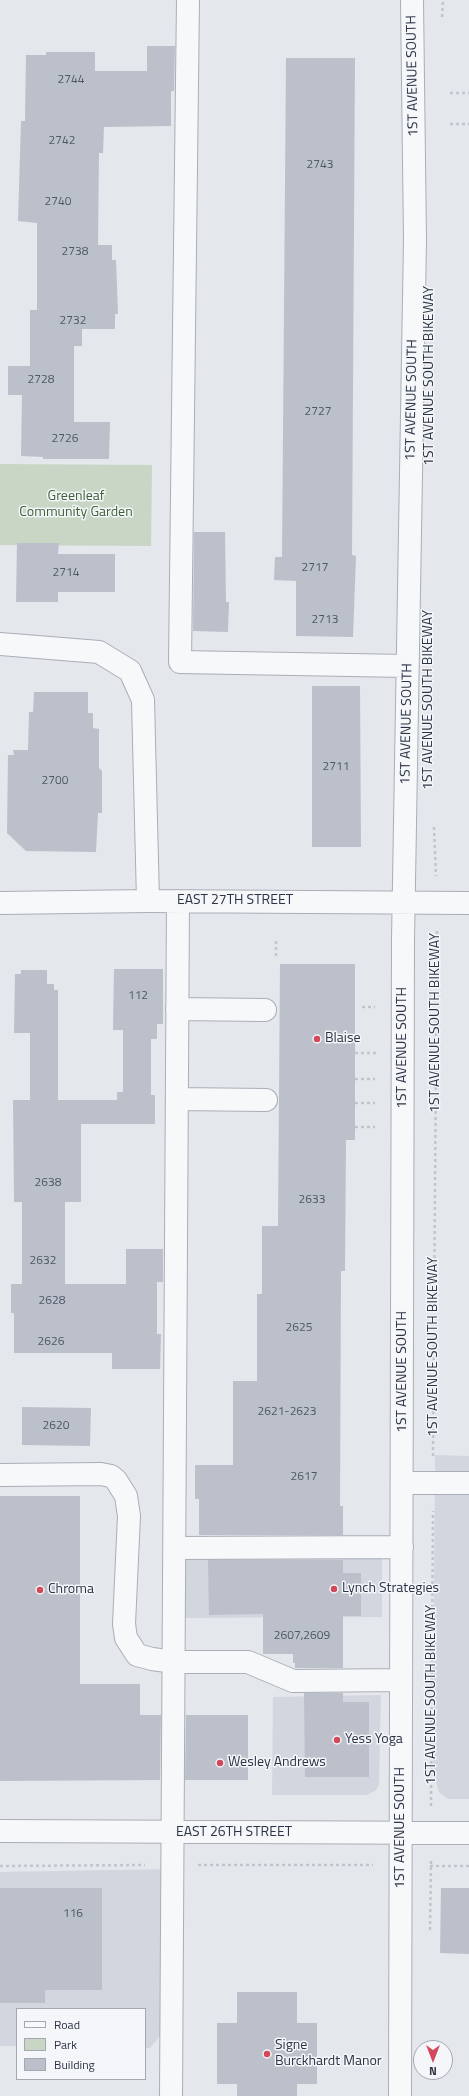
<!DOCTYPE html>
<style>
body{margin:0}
#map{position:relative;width:469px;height:2096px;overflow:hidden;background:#e4e7ec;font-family:"Titillium Web",sans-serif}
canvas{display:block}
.legend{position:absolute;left:16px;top:2008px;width:130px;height:72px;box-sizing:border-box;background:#f4f6f9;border:1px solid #a4a8b1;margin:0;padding:5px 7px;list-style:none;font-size:12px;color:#2b3445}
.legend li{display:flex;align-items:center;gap:8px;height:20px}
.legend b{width:20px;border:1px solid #a4a8b1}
.north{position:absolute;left:413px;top:2040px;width:40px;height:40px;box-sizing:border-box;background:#f4f6f9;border:1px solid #a4a8b1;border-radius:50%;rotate:180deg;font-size:11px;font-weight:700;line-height:16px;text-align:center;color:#2b3445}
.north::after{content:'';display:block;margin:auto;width:14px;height:18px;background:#d1495b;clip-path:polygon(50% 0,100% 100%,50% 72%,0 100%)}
</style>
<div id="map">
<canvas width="469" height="2096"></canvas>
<ul class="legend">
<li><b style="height:5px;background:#f7f8fa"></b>Road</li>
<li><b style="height:11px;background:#c9d6c5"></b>Park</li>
<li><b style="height:11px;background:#bbc0ca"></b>Building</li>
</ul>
<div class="north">N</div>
</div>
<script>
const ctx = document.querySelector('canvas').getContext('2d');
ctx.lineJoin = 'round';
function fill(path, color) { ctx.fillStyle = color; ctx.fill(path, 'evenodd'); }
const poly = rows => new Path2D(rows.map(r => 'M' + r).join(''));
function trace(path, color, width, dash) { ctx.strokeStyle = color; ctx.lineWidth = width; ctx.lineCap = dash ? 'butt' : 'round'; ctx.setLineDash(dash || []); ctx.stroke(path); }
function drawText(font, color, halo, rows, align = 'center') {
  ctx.font = font + ' "Titillium Web",sans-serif'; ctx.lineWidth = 3; ctx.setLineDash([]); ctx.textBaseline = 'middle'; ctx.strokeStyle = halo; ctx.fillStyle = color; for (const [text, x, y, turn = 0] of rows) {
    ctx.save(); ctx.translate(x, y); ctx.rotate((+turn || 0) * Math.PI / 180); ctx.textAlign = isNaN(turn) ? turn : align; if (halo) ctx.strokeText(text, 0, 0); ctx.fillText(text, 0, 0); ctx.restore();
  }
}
fill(poly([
 [435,1455,469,1456,469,1799,448,1799,439,1792,433,1772],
 [382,1539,382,1617,176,1618,173,1542],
 [381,1695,379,1785,375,1791,366,1795,272,1795,273,1697],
 [174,1869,175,2018,150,2048,145,2048,145,2009,17,2009,17,2046,0,2046,0,1872]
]), '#d2d6de');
fill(poly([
 [0,464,152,465,151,546,0,545]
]), '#c9d6c5');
fill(poly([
 [147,46,175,46,174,91,171,91,171,126,104,127,103,153,99,153,98,245,112,245,112,260,116,260,118,314,115,314,115,329,82,329,82,346,74,346,74,422,110,422,109,459,43,459,43,457,21,456,22,395,8,395,8,366,30,366,30,310,37,310,37,223,18,221,21,121,25,121,26,55,46,55,46,52,95,52,95,71,147,71],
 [286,58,355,58,352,555,356,556,353,637,296,636,296,581,274,580,275,557,282,557],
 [194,532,225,532,226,602,229,602,228,632,193,631],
 [17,543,59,543,58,554,115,554,115,592,58,592,58,602,16,602],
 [312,686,360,686,361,847,312,847],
 [34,692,88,692,88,713,93,713,93,728,99,729,99,768,102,771,102,813,98,813,96,852,26,851,7,833,8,755,14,755,13,750,28,750,29,712,33,712],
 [280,964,355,964,355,1140,346,1140,345,1271,341,1271,340,1506,343,1506,343,1535,199,1535,199,1499,195,1499,195,1465,233,1465,233,1381,257,1381,257,1294,262,1294,262,1226,278,1226],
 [114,969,163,969,163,1024,157,1024,157,1039,151,1039,151,1095,155,1095,155,1124,81,1124,81,1202,65,1202,65,1284,126,1284,126,1249,163,1249,163,1282,157,1282,157,1334,161,1334,160,1369,112,1369,112,1353,14,1353,14,1313,11,1313,11,1284,22,1284,22,1202,14,1202,13,1100,30,1100,30,1033,14,1033,15,974,21,974,21,970,47,970,47,984,54,984,54,990,58,990,58,1100,117,1100,117,1092,123,1092,123,1030,113,1030],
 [22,1407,91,1408,90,1446,22,1445],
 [0,1496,80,1496,80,1684,140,1684,140,1715,161,1715,160,1780,0,1781],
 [208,1560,343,1560,343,1573,361,1573,361,1616,343,1616,343,1668,295,1668,295,1663,293,1663,293,1654,263,1654,263,1614,209,1615],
 [304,1693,343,1693,343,1702,369,1702,369,1777,305,1777],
 [186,1715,248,1715,248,1780,185,1780],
 [0,1888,102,1888,102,1990,45,1990,45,2003,0,2003],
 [441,1888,469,1888,469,1954,440,1953],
 [237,1992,297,1992,297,2023,317,2023,317,2084,297,2084,297,2096,237,2096,237,2084,217,2084,217,2023,237,2023]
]), '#bbc0ca');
const minor = poly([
 [188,0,180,662,407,666],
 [0,644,99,652,130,671,143,700,148,901],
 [0,903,148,901,469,903],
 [177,1009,265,1010],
 [177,1099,266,1100],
 [0,1475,101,1474,111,1476,116,1480,126,1496,129,1516,124,1624,126,1638,137,1655,152,1659,174,1662,248,1662,293,1681,401,1680],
 [402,1483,469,1483],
 [175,1548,402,1547],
 [0,1831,469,1833],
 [171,2096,178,901],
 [400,2096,403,940,415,240,412,0]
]);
trace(minor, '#a9aeb7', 24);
trace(poly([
 [442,17,443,0],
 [450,93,469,93],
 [450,124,469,124],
 [434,827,436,876],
 [276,941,276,957],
 [362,1007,375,1007],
 [355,1053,377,1053],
 [355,1079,375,1079],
 [355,1103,375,1103],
 [355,1127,375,1127],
 [433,1456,437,929],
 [431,1806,433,1511],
 [198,1865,373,1865],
 [0,1866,145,1865],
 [430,1866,469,1866],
 [430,1930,431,1861]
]), '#c2c5cb', 2.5, [3, 3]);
trace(minor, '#f7f8fa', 22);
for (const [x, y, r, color] of [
 [317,1039,4,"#d1495b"],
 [334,1589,4,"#d1495b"],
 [40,1590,4,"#d1495b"],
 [337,1740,4,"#d1495b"],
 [220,1763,4,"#d1495b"],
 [267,2054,4,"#d1495b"]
]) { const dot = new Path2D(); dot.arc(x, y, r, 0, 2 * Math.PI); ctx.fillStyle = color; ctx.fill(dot); trace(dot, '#f4f6f9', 1.5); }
drawText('12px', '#4f5766', null, [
 ["2744",71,80],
 ["2742",62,141],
 ["2743",320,165],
 ["2740",58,202],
 ["2738",75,252],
 ["2732",73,321],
 ["2728",41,380],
 ["2727",318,412],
 ["2726",65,439],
 ["2717",315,568],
 ["2714",66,573],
 ["2713",325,620],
 ["2711",336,767],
 ["2700",55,781],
 ["112",138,996],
 ["2638",48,1183],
 ["2633",312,1200],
 ["2632",43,1261],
 ["2628",52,1301],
 ["2625",299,1328],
 ["2626",51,1342],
 ["2621-2623",287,1412],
 ["2620",56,1426],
 ["2617",304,1477],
 ["2607,2609",302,1636],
 ["116",73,1914]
]);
drawText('14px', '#2b3445', '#f4f6f9', [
 ["1ST AVENUE SOUTH",413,76,-91],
 ["1ST AVENUE SOUTH BIKEWAY",430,376,-90],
 ["1ST AVENUE SOUTH",412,400,-89],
 ["1ST AVENUE SOUTH BIKEWAY",429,700,-90],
 ["1ST AVENUE SOUTH",407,724,-89],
 ["EAST 27TH STREET",235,901],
 ["1ST AVENUE SOUTH BIKEWAY",436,1023,-90],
 ["1ST AVENUE SOUTH",403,1048,-90],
 ["1ST AVENUE SOUTH BIKEWAY",434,1347,-90],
 ["1ST AVENUE SOUTH",403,1372,-90],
 ["1ST AVENUE SOUTH BIKEWAY",432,1695,-90],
 ["1ST AVENUE SOUTH",401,1828,-90],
 ["EAST 26TH STREET",234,1833]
]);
drawText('14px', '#3f6138', '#f4f6f9', [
 ["Greenleaf",76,497],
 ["Community Garden",76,513]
]);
drawText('14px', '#2b3445', '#f4f6f9', [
 ["Blaise",325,1039],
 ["Lynch Strategies",342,1589],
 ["Chroma",48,1590],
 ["Yess Yoga",345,1740],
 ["Wesley Andrews",228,1763],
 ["Signe",275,2046],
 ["Burckhardt Manor",275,2062]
], 'left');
</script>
